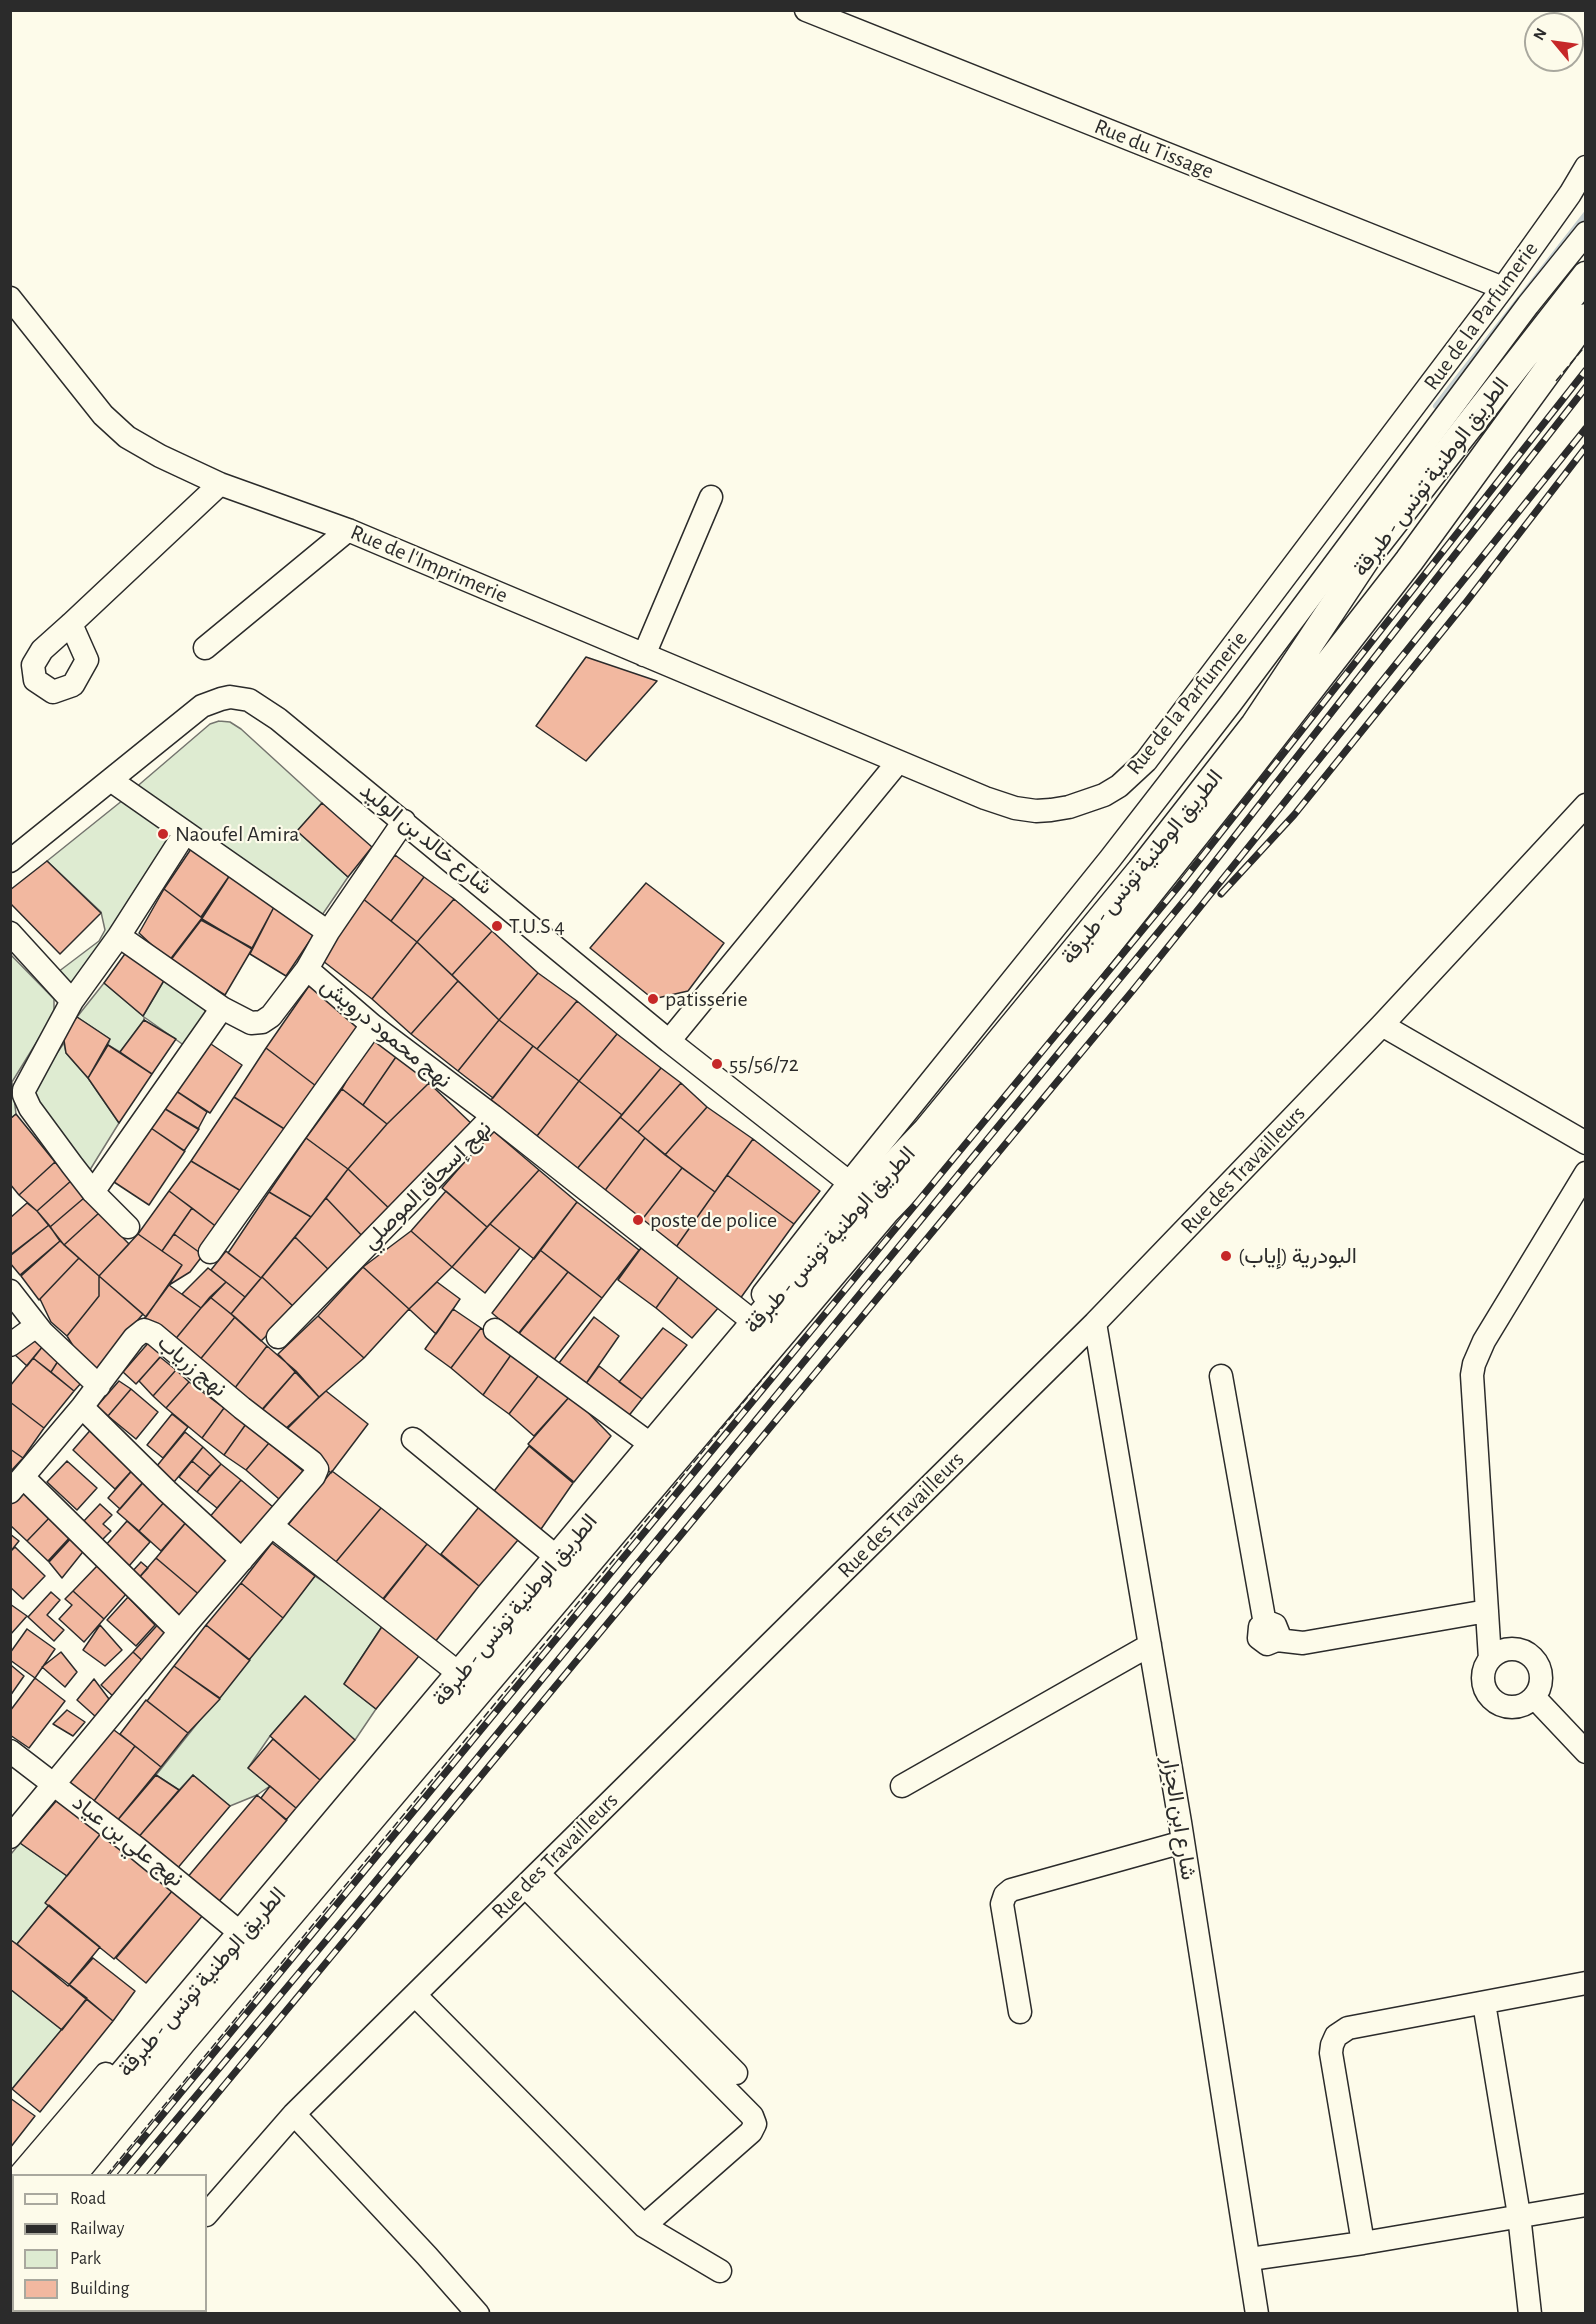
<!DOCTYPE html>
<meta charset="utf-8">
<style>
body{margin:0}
#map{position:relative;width:1596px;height:2324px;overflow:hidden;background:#fdfbea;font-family:"Alegreya Sans",sans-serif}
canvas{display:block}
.frame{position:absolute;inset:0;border:12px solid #2b2b2b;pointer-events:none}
.legend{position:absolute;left:12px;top:2174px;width:195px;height:138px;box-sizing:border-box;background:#fdfbea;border:2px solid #a9a89e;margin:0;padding:8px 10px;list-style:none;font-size:18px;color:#2b2b2b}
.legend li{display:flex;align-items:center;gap:12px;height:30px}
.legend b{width:30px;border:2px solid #a9a89e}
.north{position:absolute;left:1524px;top:12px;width:60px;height:60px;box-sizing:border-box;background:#fdfbea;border:2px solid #a9a89e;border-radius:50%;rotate:299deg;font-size:16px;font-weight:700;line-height:24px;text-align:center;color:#2b2b2b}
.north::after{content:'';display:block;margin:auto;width:21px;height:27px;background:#c62828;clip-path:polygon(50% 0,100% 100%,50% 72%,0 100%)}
</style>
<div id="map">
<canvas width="1596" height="2324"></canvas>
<div class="frame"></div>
<ul class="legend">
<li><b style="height:8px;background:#fdfbea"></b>Road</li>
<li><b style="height:8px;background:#2b2b2b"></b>Railway</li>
<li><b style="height:16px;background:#deebd1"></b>Park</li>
<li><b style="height:16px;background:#f2b8a0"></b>Building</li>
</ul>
<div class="north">N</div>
</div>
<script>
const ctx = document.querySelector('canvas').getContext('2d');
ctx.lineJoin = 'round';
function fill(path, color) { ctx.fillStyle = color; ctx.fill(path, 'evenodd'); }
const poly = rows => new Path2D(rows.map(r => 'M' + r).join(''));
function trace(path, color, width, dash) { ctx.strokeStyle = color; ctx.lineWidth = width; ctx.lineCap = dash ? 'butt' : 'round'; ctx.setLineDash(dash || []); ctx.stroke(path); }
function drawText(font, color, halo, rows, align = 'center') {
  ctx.font = font + ' "Alegreya Sans",Vazirmatn,sans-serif'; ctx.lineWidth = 4.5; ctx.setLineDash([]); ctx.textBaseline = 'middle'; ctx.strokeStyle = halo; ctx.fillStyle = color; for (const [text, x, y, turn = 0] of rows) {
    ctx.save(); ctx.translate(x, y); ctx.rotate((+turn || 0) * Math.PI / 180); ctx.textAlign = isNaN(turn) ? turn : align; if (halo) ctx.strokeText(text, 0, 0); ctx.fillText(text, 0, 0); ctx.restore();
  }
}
const green = poly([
 [219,721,230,722,241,729,322,803,297,831,348,877,318,921,134,789,210,724,219,721],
 [123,800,175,838,73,985,58,972,99,941,105,930,101,912,47,861,123,800],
 [11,955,54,999,54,1014,12,1082,16,1114,11,1118,11,955],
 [166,977,205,1005,205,1018,185,1046,144,1017,144,1020,120,1052,108,1045,110,1039,77,1017,104,983,143,1016,166,977],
 [64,1043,66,1053,88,1078,119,1123,88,1173,31,1090,64,1043],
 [315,1576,385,1622,344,1684,376,1709,355,1740,305,1696,270,1736,248,1768,270,1786,257,1795,230,1806,193,1775,179,1790,156,1775,315,1576],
 [20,1843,67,1876,49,1905,17,1944,11,1941,11,1854,20,1843],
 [10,1989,62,2030,12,2089,10,2087,10,1989]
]);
fill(green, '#deebd1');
trace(green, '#74746e', 1.5);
trace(poly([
 [1436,406,1586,214]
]), '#c7d0d0', 6);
const building = poly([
 [586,657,657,681,586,761,536,726,586,657],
 [322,803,372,847,348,877,297,831,322,803],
 [191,849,230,875,201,917,164,889,191,849],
 [395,855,424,877,391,921,362,898,395,855],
 [47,861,101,913,60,954,10,903,10,890,47,861],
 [230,875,274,907,252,948,201,920,230,875],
 [424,877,454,899,417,942,391,921,424,877],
 [646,883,724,943,688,991,653,999,590,948,646,883],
 [164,889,202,918,169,961,139,933,164,889],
 [362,898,417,942,372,999,323,961,362,898],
 [454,899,492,931,452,975,417,942,454,899],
 [274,907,315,933,286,976,250,954,274,907],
 [202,919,252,949,225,995,170,961,202,919],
 [492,931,538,973,499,1020,452,975,492,931],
 [417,942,458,981,411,1034,372,999,417,942],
 [127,951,166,977,143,1016,104,983,127,951],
 [538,973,577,1001,537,1049,499,1020,538,973],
 [458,981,499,1020,458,1071,411,1034,458,981],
 [309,986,363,1023,316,1086,266,1048,309,986],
 [577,1001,617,1034,579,1081,537,1049,577,1001],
 [77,1017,110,1039,88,1078,66,1053,63,1034,77,1017],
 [144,1020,176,1039,152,1074,120,1052,144,1020],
 [499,1020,533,1046,493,1098,458,1071,499,1020],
 [373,1034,398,1054,363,1105,342,1089,373,1034],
 [617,1034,661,1068,622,1115,579,1081,617,1034],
 [205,1040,242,1065,210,1113,173,1089,205,1040],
 [108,1045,152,1074,119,1123,88,1078,108,1045],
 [533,1046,579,1081,537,1136,491,1100,533,1046],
 [266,1048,316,1086,286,1130,234,1097,266,1048],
 [398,1054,429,1083,387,1124,363,1105,398,1054],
 [661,1068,681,1083,638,1132,620,1117,661,1068],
 [579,1081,622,1115,576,1170,537,1136,579,1081],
 [429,1083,475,1127,394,1213,348,1169,387,1124,429,1083],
 [681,1083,707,1107,665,1155,638,1132,681,1083],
 [173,1089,207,1112,198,1129,162,1107,173,1089],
 [342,1089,387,1124,348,1169,306,1138,342,1089],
 [234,1097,286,1130,246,1194,191,1161,234,1097],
 [162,1107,199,1129,184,1151,148,1126,162,1107],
 [707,1107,753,1139,715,1192,665,1155,707,1107],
 [16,1114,55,1162,19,1195,10,1184,10,1119,16,1114],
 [620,1117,645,1138,603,1193,576,1170,620,1117],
 [148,1126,185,1151,149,1205,114,1182,148,1126],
 [492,1130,539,1170,487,1227,442,1188,492,1130],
 [306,1138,348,1169,311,1217,269,1192,306,1138],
 [645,1138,682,1168,641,1221,603,1193,645,1138],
 [753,1139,820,1191,794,1224,727,1175,753,1139],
 [191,1161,246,1194,222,1231,169,1191,191,1161],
 [55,1162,72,1180,37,1211,19,1195,55,1162],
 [682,1168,715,1192,674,1250,641,1221,682,1168],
 [348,1169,394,1213,366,1240,326,1198,348,1169],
 [539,1170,577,1202,534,1259,490,1224,539,1170],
 [727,1175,794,1224,737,1303,674,1250,727,1175],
 [72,1180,84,1198,50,1227,37,1211,72,1180],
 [169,1191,192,1208,162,1251,138,1234,169,1191],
 [446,1191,487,1227,452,1267,411,1231,446,1191],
 [269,1192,311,1217,261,1278,228,1253,269,1192],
 [84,1198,99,1213,64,1245,50,1227,84,1198],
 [326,1198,366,1240,332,1273,295,1237,326,1198],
 [577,1202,639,1250,602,1298,540,1250,577,1202],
 [27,1203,37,1211,49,1225,10,1256,10,1218,27,1203],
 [192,1208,222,1231,203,1255,174,1234,192,1208],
 [99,1213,129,1244,99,1276,64,1245,99,1213],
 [490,1224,520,1248,485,1293,452,1267,490,1224],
 [49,1225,60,1241,20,1275,10,1263,10,1255,49,1225],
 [411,1231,452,1267,409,1309,363,1267,411,1231],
 [138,1234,182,1265,146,1317,99,1276,138,1234],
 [174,1234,203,1255,190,1272,169,1285,182,1265,162,1251,174,1234],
 [295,1237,332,1273,295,1308,262,1277,295,1237],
 [60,1241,79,1258,39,1300,21,1276,60,1241],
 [641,1248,679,1276,656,1308,618,1280,641,1248],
 [540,1250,568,1272,518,1335,492,1313,540,1250],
 [226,1251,261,1278,245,1297,211,1270,226,1251],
 [79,1258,99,1276,99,1296,67,1336,51,1322,40,1299,79,1258],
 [363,1267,409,1309,364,1358,318,1316,363,1267],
 [208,1268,226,1282,201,1308,182,1294,208,1268],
 [568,1272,602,1298,553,1361,518,1334,568,1272],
 [99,1276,143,1314,91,1375,67,1336,99,1296,99,1276],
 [679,1276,719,1307,692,1338,656,1308,679,1276],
 [262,1277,295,1308,261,1341,231,1314,262,1277],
 [226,1282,245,1297,231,1314,210,1297,226,1282],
 [437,1282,460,1299,436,1334,409,1309,437,1282],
 [169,1285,201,1308,173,1342,144,1319,169,1285],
 [210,1297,235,1317,198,1362,173,1342,210,1297],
 [453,1309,481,1328,451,1368,425,1349,453,1309],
 [318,1316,364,1358,319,1397,278,1354,318,1316],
 [235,1317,267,1346,231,1393,198,1362,235,1317],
 [594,1317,619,1336,585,1385,559,1363,594,1317],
 [481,1328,513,1352,483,1395,451,1368,481,1328],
 [663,1328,687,1345,642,1399,619,1382,663,1328],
 [32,1339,43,1346,27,1366,14,1354,32,1339],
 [150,1341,164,1353,136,1384,123,1372,150,1341],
 [43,1346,60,1358,51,1372,33,1358,43,1346],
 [267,1346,296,1371,258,1415,231,1393,267,1346],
 [513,1352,542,1371,509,1414,483,1395,513,1352],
 [160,1357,176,1370,153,1396,139,1381,160,1357],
 [33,1358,74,1391,44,1428,10,1402,10,1386,33,1358],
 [60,1358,82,1382,74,1391,51,1372,60,1358],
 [599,1366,642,1399,627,1418,585,1385,599,1366],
 [176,1370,189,1382,166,1408,153,1396,176,1370],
 [296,1371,319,1397,283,1433,258,1414,296,1371],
 [542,1371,571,1395,534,1436,509,1414,542,1371],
 [119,1381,131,1389,108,1416,97,1406,119,1381],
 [189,1382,224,1408,202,1438,166,1408,189,1382],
 [131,1389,158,1412,136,1439,108,1416,131,1389],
 [326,1391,368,1424,331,1473,282,1432,326,1391],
 [571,1395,611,1436,574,1482,528,1444,571,1395],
 [10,1402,44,1428,23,1458,10,1449,10,1402],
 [224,1408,246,1424,224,1455,202,1438,224,1408],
 [172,1414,188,1427,163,1458,147,1445,172,1414],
 [246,1424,269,1443,246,1470,224,1455,246,1424],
 [94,1426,136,1466,115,1489,73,1450,94,1426],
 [185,1432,203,1447,174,1482,156,1467,185,1432],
 [269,1443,303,1471,279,1499,246,1470,269,1443],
 [529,1446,573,1483,539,1532,491,1495,529,1446],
 [203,1447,221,1464,210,1476,192,1461,203,1447],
 [10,1449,23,1458,10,1472,10,1449],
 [67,1461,97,1488,77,1510,47,1482,67,1461],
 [192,1461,210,1476,197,1492,179,1477,192,1461],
 [221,1464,241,1480,217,1508,197,1492,221,1464],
 [136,1466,148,1477,120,1509,108,1498,136,1466],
 [332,1471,381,1508,330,1569,283,1531,332,1471],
 [241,1480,273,1507,240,1546,208,1519,241,1480],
 [144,1481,166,1500,139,1531,117,1512,144,1481],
 [26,1488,53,1514,27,1541,10,1525,10,1505,26,1488],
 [166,1500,188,1520,161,1551,139,1531,166,1500],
 [100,1504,112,1515,103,1524,111,1531,102,1540,82,1523,100,1504],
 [479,1507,518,1540,479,1586,441,1554,479,1507],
 [381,1508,427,1544,379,1605,330,1569,381,1508],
 [53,1514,73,1534,48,1561,27,1541,53,1514],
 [188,1520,234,1559,202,1597,156,1558,188,1520],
 [127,1521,150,1542,129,1566,105,1546,127,1521],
 [10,1534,19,1541,10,1552,10,1534],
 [74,1535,86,1548,62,1578,49,1562,74,1535],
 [272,1543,315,1576,283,1618,241,1583,272,1543],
 [427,1544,479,1586,431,1647,378,1605,427,1544],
 [15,1547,45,1576,23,1599,10,1587,10,1552,15,1547],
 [156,1558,202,1597,180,1621,136,1581,156,1558],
 [141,1562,148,1568,136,1581,129,1575,141,1562],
 [97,1566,127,1593,104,1619,73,1591,97,1566],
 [241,1583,283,1618,249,1660,206,1625,241,1583],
 [73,1591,104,1619,84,1642,59,1619,72,1605,65,1599,73,1591],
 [51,1592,60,1600,47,1615,64,1630,54,1641,28,1617,51,1592],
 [128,1597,155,1625,136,1646,107,1620,128,1597],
 [10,1604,27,1616,10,1635,10,1604],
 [162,1620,174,1632,145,1663,133,1652,162,1620],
 [385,1622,423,1651,376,1709,344,1684,385,1622],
 [100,1625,122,1650,105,1666,83,1650,100,1625],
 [206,1625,250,1660,220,1698,174,1666,206,1625],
 [27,1629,55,1649,35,1678,10,1660,10,1653,27,1629],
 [61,1652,77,1672,65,1687,42,1667,61,1652],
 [133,1652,145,1663,115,1698,101,1685,133,1652],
 [12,1666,24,1676,10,1696,10,1667,12,1666],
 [174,1666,220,1699,188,1733,147,1701,174,1666],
 [35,1678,65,1701,29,1748,10,1735,10,1711,35,1678],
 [94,1679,109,1699,96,1717,77,1700,94,1679],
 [305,1696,355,1740,320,1780,270,1736,305,1696],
 [146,1700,188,1733,161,1767,120,1734,146,1700],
 [67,1710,85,1722,73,1736,53,1724,67,1710],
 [110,1727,135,1746,91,1805,66,1787,110,1727],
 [273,1739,320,1780,296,1808,248,1768,273,1739],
 [135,1746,161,1767,116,1822,91,1805,135,1746],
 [156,1775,179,1790,136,1840,116,1822,156,1775],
 [193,1775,230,1806,176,1870,136,1840,193,1775],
 [270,1786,296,1808,286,1820,261,1798,270,1786],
 [257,1795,287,1820,216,1905,186,1879,257,1795],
 [57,1800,102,1832,67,1876,20,1843,57,1800],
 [102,1832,173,1890,114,1959,45,1903,102,1832],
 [173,1890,203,1915,146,1983,116,1958,173,1890],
 [49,1905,100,1947,68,1986,17,1944,49,1905],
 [11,1940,87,1998,62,2030,10,1989,11,1940],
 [93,1958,135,1991,113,2021,69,1985,93,1958],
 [87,1999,113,2021,40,2112,12,2089,87,1999],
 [10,2098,35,2116,10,2148,10,2098]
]);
fill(building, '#f2b8a0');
trace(building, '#2b2b2b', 1.5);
const minor = poly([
 [806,10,1503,288],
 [10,298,103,415,127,437,160,456,220,484,348,530,985,798,1015,808,1036,811,1051,810,1069,807,1104,795,1119,786,1146,761,1503,288,1570,194,1586,167],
 [71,624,87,660,73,685,53,692,35,680,33,665,42,650,71,624,220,484],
 [205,648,348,530],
 [644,655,711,497],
 [112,781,328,932],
 [10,861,202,706,221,699,230,697,249,700,278,719,669,1041,860,1191],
 [10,933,72,1001],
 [307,969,372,1025,493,1116],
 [222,1008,251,1023,262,1022,271,1016,307,969,328,932,404,821],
 [1382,1025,1586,1143],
 [669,1041,898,762],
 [93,1192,222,1008,119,936],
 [128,1227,93,1192,72,1165,30,1108,24,1095,24,1090,72,1001,119,936,185,833],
 [210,1252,372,1025],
 [10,1291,42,1332,99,1386],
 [763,1294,849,1183,1110,859,1231,703,1528,305,1586,233],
 [1095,1323,1180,1822,1257,2314],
 [495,1330,653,1446],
 [278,1337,493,1116,755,1323],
 [10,1345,36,1326],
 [1221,1376,1265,1624],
 [82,1407,167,1491,242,1560],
 [413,1439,559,1559],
 [23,1477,180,1632],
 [10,1492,82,1407,134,1338,144,1330,154,1334,242,1408,312,1462,317,1469,314,1476,189,1621,10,1837],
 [272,1526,461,1675],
 [1277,1640,1279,1635,1275,1625,1270,1623,1260,1627,1259,1638,1267,1644,1277,1640,1303,1643,1487,1611],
 '1483 1678a29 29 0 1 1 58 0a29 29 0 1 1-58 0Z',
 [1490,1659,1472,1375,1474,1364,1484,1341,1586,1173],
 [1534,1697,1586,1752],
 [10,1751,138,1849,243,1935],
 [902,1786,1150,1645],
 [538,1873,736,2073],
 [525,1886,752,2116,755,2124,751,2132,644,2226],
 [415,1995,644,2226,720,2271],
 [1484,2003,1519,2215,1530,2314],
 [1020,2012,1002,1904,1005,1895,1011,1890,1183,1842],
 [294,2114,427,2256,478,2314],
 [19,2176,106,2074],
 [206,2215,294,2114,1095,1323,1382,1025,1586,805],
 [1363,2243,1331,2053,1332,2045,1336,2036,1348,2028,1586,1983],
 [1250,2259,1363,2243,1586,2205],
 [120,2314,123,2310]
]);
const major = poly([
 [38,2176,755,1323,866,1195,927,1131,1141,871,1255,725,1368,555,1586,276],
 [71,2176,182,2041,886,1210,942,1152,1249,767,1409,561,1586,318],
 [10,2209,14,2205],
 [10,2248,14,2245]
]);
trace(minor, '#2b2b2b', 25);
trace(major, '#2b2b2b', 31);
trace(minor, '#fdfbea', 22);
trace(major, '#fdfbea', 28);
const rail = poly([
 [1221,894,1294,815,1467,601,1586,447],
 [112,2176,1178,887,1586,370],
 [129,2176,360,1900,1188,896,1586,387],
 [149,2176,1134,989,1586,428],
 [10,2296,14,2292],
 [11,2314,14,2310],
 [31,2314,34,2310]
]);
trace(rail, '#2b2b2b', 7);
trace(rail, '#fdfbea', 4.5, [14]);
trace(poly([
 [1556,381,1586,345],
 [106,2176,774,1365],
 [10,2287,14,2283]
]), '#2b2b2b', 1.5, [8, 3]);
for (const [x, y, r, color] of [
 [163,834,6,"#c62828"],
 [497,926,6,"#c62828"],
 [653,999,6,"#c62828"],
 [717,1064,6,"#c62828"],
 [638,1220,6,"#c62828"],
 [1226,1256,6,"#c62828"]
]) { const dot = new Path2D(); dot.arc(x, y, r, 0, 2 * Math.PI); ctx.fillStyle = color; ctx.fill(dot); trace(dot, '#fdfbea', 2); }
drawText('22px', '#2b2b2b', '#fdfbea', [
 ["Rue du Tissage",1154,149,22],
 ["Rue de la Parfumerie",1481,316,-54],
 ["الطريق الوطنية تونس - طبرقة",1431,477,-53],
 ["Rue de l'Imprimerie",429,564,23],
 ["Rue de la Parfumerie",1187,703,-51],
 ["شارع خالد بن الوليد",426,839,39],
 ["الطريق الوطنية تونس - طبرقة",1142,867,-51],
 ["نهج محمود درويش",386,1033,39],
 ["Rue des Travailleurs",1243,1170,-46],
 ["نهج إسحاق الموصلي",427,1185,-45],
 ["الطريق الوطنية تونس - طبرقة",830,1240,-48],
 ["نهج زرياب",192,1366,40],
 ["Rue des Travailleurs",901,1515,-45],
 ["الطريق الوطنية تونس - طبرقة",515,1610,-50],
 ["شارع ابن الجزار",1179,1818,81],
 ["نهج علي بن عياد",128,1841,38],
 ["Rue des Travailleurs",555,1856,-45],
 ["الطريق الوطنية تونس - طبرقة",202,1982,-49]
]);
drawText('22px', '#2b2b2b', '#fdfbea', [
 ["Naoufel Amira",175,834],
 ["T.U.S 4",509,926],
 ["patisserie",665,999],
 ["55/56/72",729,1064],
 ["poste de police",650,1220],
 ["البودرية (إياب)",1238,1256]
], 'left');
</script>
